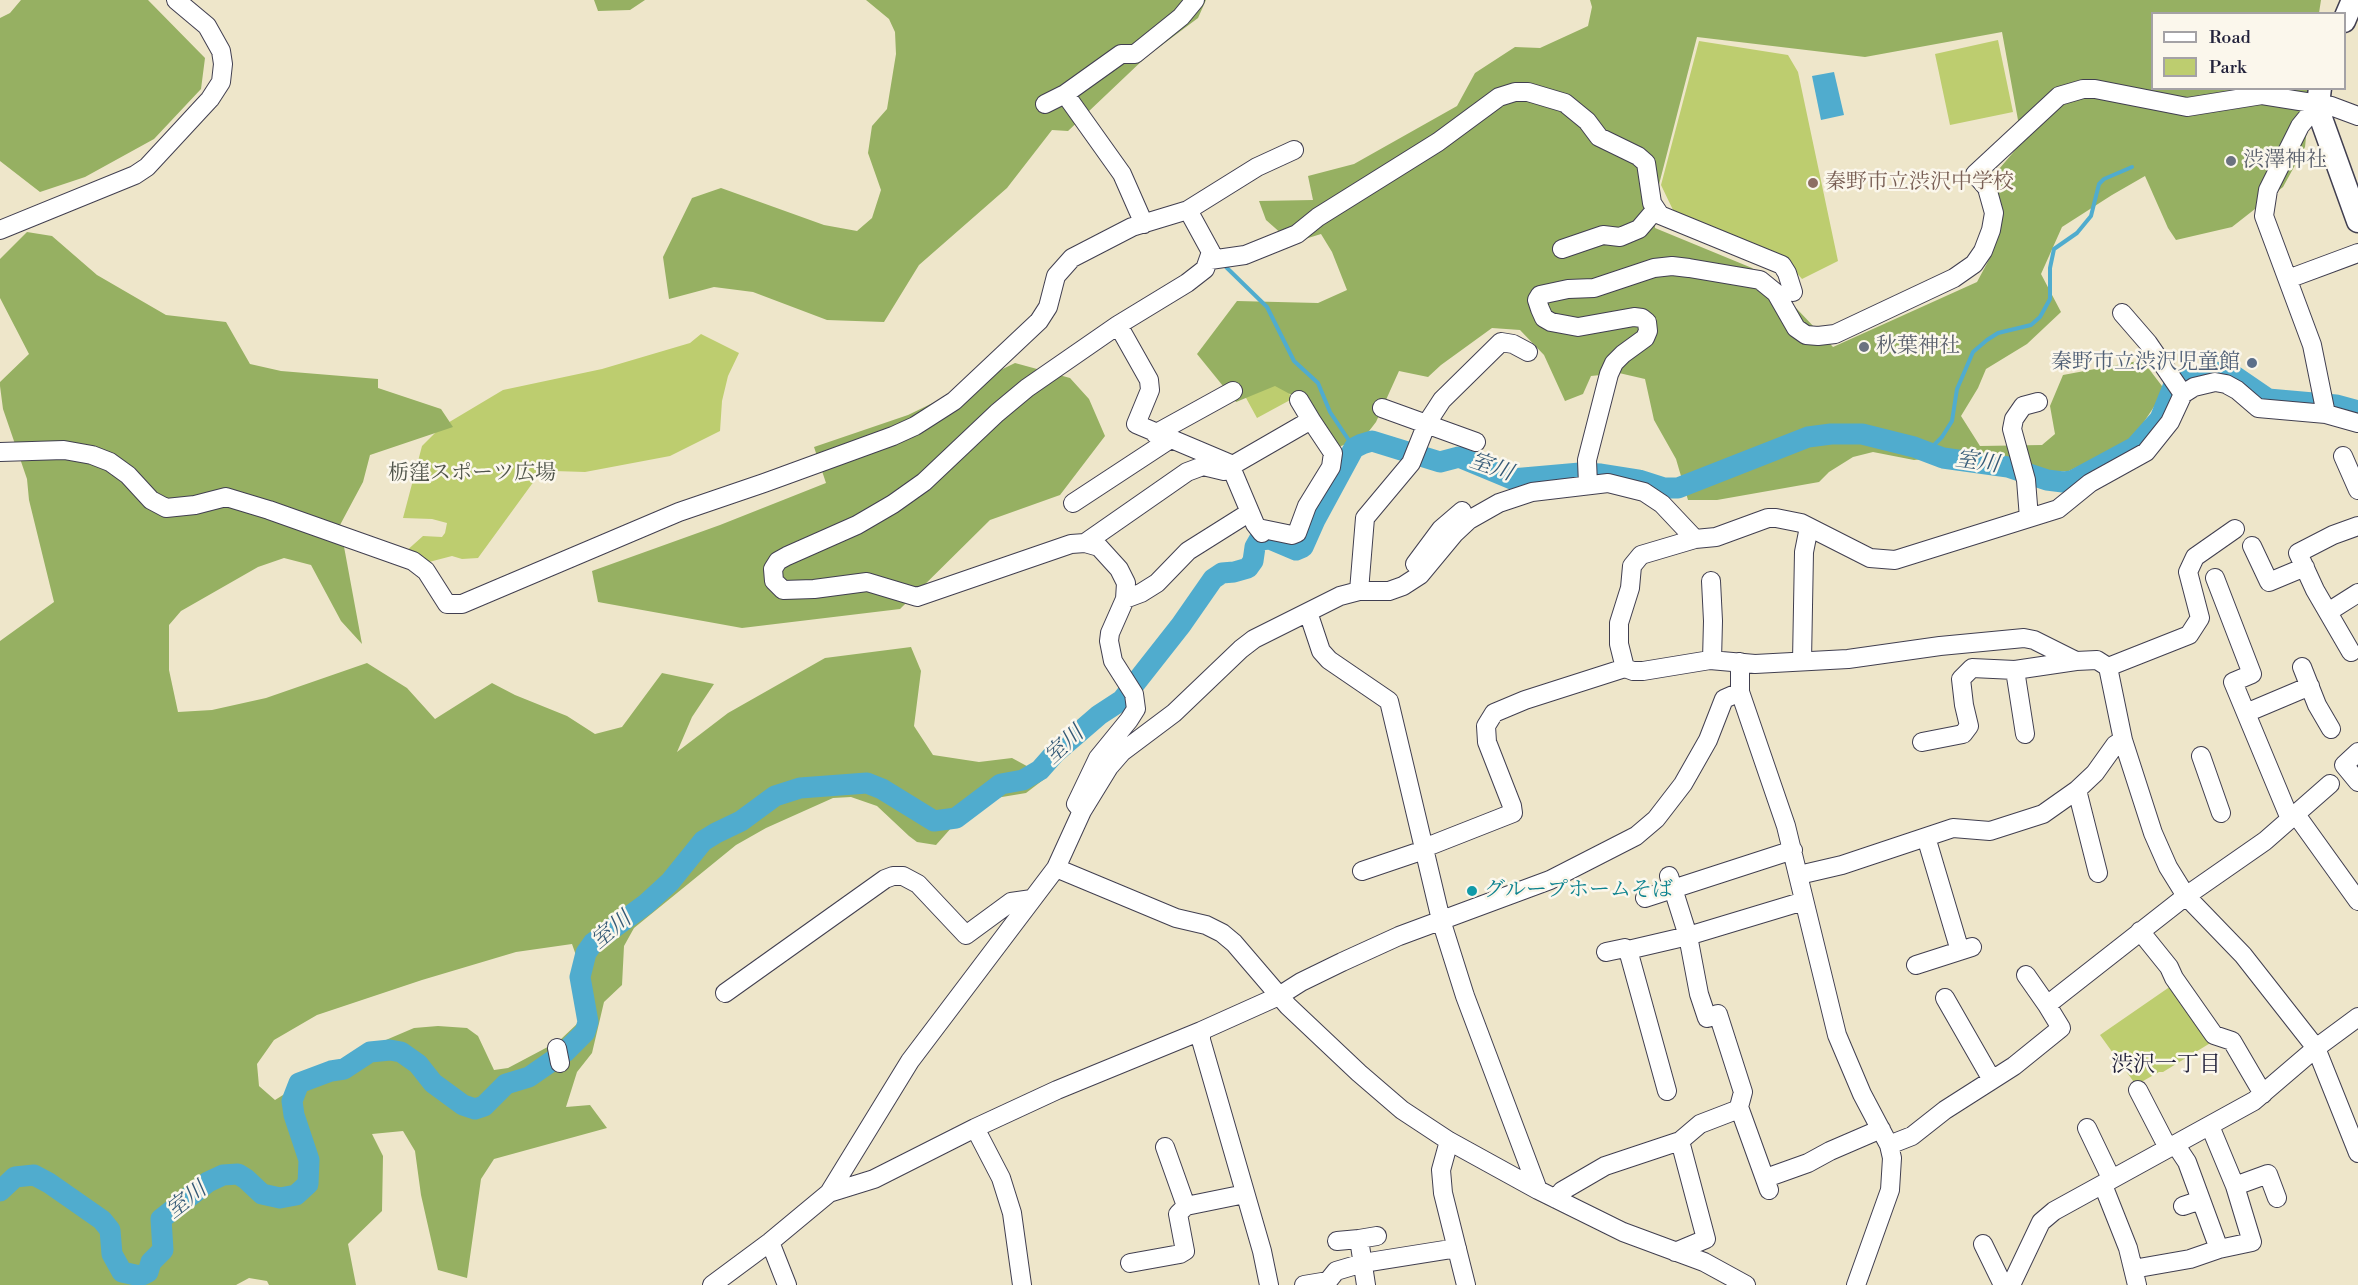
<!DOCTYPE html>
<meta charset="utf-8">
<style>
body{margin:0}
#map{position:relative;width:2358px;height:1285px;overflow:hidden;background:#eee6ca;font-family:"Libre Bodoni",serif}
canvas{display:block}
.legend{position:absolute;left:2151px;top:12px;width:195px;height:78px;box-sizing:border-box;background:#fbf7ec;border:2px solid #a4a2a5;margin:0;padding:8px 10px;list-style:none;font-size:18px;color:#22223b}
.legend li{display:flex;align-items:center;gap:12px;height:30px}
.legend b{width:30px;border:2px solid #a4a2a5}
</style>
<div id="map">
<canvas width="2358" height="1285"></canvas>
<ul class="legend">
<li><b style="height:8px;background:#fff"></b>Road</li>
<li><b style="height:16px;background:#bdcd6f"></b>Park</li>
</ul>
</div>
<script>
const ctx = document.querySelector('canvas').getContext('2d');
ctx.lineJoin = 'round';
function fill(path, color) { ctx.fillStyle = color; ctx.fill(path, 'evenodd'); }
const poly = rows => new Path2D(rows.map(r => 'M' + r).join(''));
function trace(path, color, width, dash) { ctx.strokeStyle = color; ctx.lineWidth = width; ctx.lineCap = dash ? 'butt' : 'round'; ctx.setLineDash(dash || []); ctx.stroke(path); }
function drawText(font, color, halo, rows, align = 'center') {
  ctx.font = font + ' "Libre Bodoni","Noto Serif JP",serif'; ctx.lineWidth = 5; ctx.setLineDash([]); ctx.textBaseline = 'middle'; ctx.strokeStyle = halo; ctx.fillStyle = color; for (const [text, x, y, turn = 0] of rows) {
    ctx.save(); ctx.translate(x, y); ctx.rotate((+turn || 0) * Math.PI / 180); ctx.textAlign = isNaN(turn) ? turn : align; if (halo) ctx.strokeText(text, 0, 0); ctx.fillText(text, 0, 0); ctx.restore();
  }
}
fill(poly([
 [1998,40,2013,112,1950,125,1935,54],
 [1699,41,1788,55,1798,72,1838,261,1802,279,1783,257,1686,218,1673,210,1661,185],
 [701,334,739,353,728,376,722,401,720,431,670,456,585,472,554,471,537,477,478,558,462,559,452,556,429,562,404,553,423,536,442,537,445,533,447,523,432,519,403,518,422,446,441,427,503,390,602,369,690,343],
 [1270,356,1292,399,1257,418,1234,376],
 [2171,986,2212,1042,2163,1072,2159,1072,2136,1085,2100,1035]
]), '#bdcd6f');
fill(poly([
 [21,0,148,0,205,58,201,89,154,139,85,177,40,192,0,161,0,18,10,13],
 [594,0,645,0,630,10,598,11],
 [866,0,1206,0,1198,18,1146,57,1068,131,1052,130,1007,188,919,265,884,322,827,320,753,292,714,287,669,299,663,257,692,198,721,188,824,225,857,231,872,218,881,190,868,153,872,126,887,109,896,54,895,32,889,19],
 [1590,0,2321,0,2319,13,2152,14,2152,88,2311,89,2305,147,2283,187,2232,227,2176,240,2168,228,2145,176,2112,195,2062,227,2041,274,2061,312,2027,344,1986,369,1978,388,1961,416,1980,446,2042,445,2055,434,2050,406,2063,375,2138,361,2149,369,2165,390,2132,440,2069,471,2053,472,1977,454,1914,460,1873,452,1853,457,1829,472,1819,482,1717,500,1688,500,1676,459,1654,420,1645,379,1619,373,1591,376,1583,394,1565,401,1544,355,1520,330,1492,328,1441,365,1428,377,1399,371,1376,422,1366,435,1339,447,1314,407,1275,386,1236,402,1197,354,1237,301,1318,303,1347,290,1332,252,1321,234,1292,243,1266,220,1259,201,1313,200,1308,176,1354,164,1457,106,1475,73,1515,47,1540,48,1588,26,1592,7],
 [2002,32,2022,142,1994,175,1999,196,2001,227,1992,254,1977,282,1833,347,1797,309,1752,268,1655,228,1655,200,1697,37,1865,57],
 [27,232,52,236,97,275,166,315,226,322,250,364,281,371,378,379,378,388,441,409,453,427,370,455,363,482,340,525,362,644,341,621,311,565,284,558,258,567,181,611,169,625,169,670,178,712,212,710,266,698,367,663,407,688,435,719,492,683,515,695,567,716,595,734,622,727,662,673,714,684,692,717,677,752,728,713,825,658,911,647,921,671,914,726,933,755,979,762,1012,758,1047,777,1026,793,996,798,952,827,936,845,917,842,909,836,877,806,851,797,833,798,766,828,736,845,634,928,624,946,622,985,604,1002,592,1053,577,1072,566,1107,590,1105,607,1128,494,1159,481,1179,467,1278,438,1270,421,1195,415,1151,403,1131,372,1134,383,1156,382,1211,348,1244,356,1285,269,1285,267,1281,249,1278,236,1285,0,1285,0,641,54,602,29,500,27,479,3,409,0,386,0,382,29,354,0,298,0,259],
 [572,944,590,995,579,1022,559,1041,508,1068,494,1070,478,1036,467,1028,438,1026,414,1028,339,1060,275,1100,259,1086,257,1064,274,1040,317,1015,422,980,516,952],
 [1015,363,1070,378,1089,399,1105,436,1060,495,990,520,900,609,742,628,598,602,592,571,720,525,826,483,814,447,908,415]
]), '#96b062');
fill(poly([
 [1834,72,1844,115,1821,120,1812,76]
]), '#50acce');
trace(poly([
 [1226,267,1267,307,1294,361,1318,383,1330,412,1354,448],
 [1927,452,1942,437,1952,421,1957,389,1973,352,1987,340,1998,333,2031,325,2040,317,2050,299,2050,268,2054,249,2077,233,2091,216,2099,184,2104,179,2132,167]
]), '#50acce', 4);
trace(poly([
 [0,1191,15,1177,34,1175,49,1183,102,1220,110,1230,112,1254,122,1272,140,1276,148,1272,151,1262,163,1250,161,1219,208,1182,223,1175,238,1174,246,1179,262,1194,280,1198,296,1195,308,1184,309,1160,294,1115,292,1101,299,1083,331,1071,344,1069,370,1052,390,1050,401,1052,418,1064,433,1083,463,1105,475,1109,484,1106,506,1084,529,1077,565,1052,585,1032,588,1022,580,977,586,953,593,943,646,904,670,882,703,841,716,833,741,821,775,796,800,788,867,783,882,789,934,821,956,818,1001,784,1023,780,1040,770,1055,753,1099,715,1122,700,1181,625,1213,579,1222,573,1234,572,1248,568,1253,561,1255,547,1259,540,1270,539,1296,550,1303,547,1315,520,1354,448,1362,444,1372,441,1440,462,1459,457,1512,479,1580,473,1601,474,1639,480,1664,488,1678,488,1808,437,1831,434,1862,434,1914,447,1943,458,2008,467,2047,480,2063,482,2072,481,2135,447,2160,419,2173,387,2182,380,2211,372,2230,373,2268,399,2336,405,2358,411]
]), '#50acce', 21);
const minor = poly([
 [1065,94,1122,174,1144,224],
 [1045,104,1065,94,1121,54,1135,54,1181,17,1195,0],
 [2318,104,2300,126,2268,190,2264,216,2312,345,2326,414],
 [1188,210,1257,167,1294,150],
 [0,230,135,175,147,167,210,99,221,82,223,64,221,51,207,26,176,0],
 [1562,249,1603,235,1620,237,1639,229,1656,209],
 [1210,260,1245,255,1297,234,1318,217,1438,142,1499,97,1515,92,1528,92,1565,103,1587,121,1599,137,1638,156,1646,163,1652,203,1660,215,1782,265,1787,273,1793,292],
 [2288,279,2358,253],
 [2122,313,2148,343,2183,394],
 [1118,325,1149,380,1150,390,1136,424,1233,465,1233,472,1255,524,1262,533],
 [1299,400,1311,420],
 [1382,408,1476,442],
 [1155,434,1233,391],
 [0,452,64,450,92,455,110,462,128,475,151,500,166,508,195,505,226,497,269,510,413,561,426,571,447,604,462,604,679,512,764,483,893,436,915,426,954,401,1039,321,1048,307,1056,276,1072,258,1132,227,1188,210,1211,252,1205,269,1187,283,1118,325,1027,388,997,413,924,482,893,504,857,525,787,556,778,561,773,569,774,581,783,590,814,589,867,582,917,597,1071,544,1085,543,1099,547,1119,569,1126,583,1125,599,1110,633,1109,641,1113,661,1134,694,1136,709,1129,720,1098,758,1076,804,1082,811],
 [2343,456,2358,490],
 [1233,465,1311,420,1333,453,1331,467,1307,506,1297,533,1292,535,1258,528],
 [1588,485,1587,460,1609,374,1614,363,1623,354,1645,338,1648,331,1647,322,1642,318,1634,317,1578,327,1551,322,1544,318,1540,309,1537,300,1540,295,1568,289,1594,288,1654,268,1672,266,1689,268,1760,280,1776,293,1796,328,1806,335,1818,336,1835,334,1954,278,1974,264,1983,251,1991,230,1994,213,1987,188,1975,174,2059,96,2083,89,2095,89,2187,107,2262,95,2331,106,2358,116],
 [1073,503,1169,440],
 [2029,518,2026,480,2012,429,2014,419,2023,406,2038,402],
 [1085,543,1187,472,1203,466,1224,471],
 [2252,546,2269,582,2305,567],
 [1415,564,1441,529,1462,511],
 [2215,578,2252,674,2233,682,2290,819],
 [1711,581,1713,621,1712,660],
 [1359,591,1365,518,1411,463,1427,423,1442,400,1501,342,1513,344,1528,352],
 [1125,599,1141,593,1157,583,1188,551,1250,512],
 [1308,612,1321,651,1329,660,1389,701,1441,920,1465,996,1538,1190],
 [2328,612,2358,593],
 [2351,652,2315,590,2298,553,2333,535,2358,526],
 [1802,661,1804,552,1809,527],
 [1740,662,1740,692,1786,826,1837,1035,1862,1094,1889,1145,1892,1158,1890,1190,1856,1285],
 [2108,667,2189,635,2200,618,2188,572,2195,557,2235,529],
 [2302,667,2317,705,2331,729],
 [1625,668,1619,644,1619,623,1630,588,1632,566,1641,555,1695,539],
 [2015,670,2025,734],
 [2246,713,2310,686],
 [1922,742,1963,734,1969,726,1964,705,1961,679,1972,668,2015,670,2076,661],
 [2358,752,2344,765,2358,782],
 [2201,756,2221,813],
 [2077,790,2098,873],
 [2297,816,2358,901],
 [1926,837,1960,951],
 [1424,848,1513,813,1512,806,1487,742,1486,726,1494,713,1525,700,1625,668,1633,671,1643,671,1710,660,1755,664,1848,659,1940,646,2024,638,2034,640,2076,661,2097,660,2108,667,2123,740,2153,833,2168,867,2186,896,2243,955,2316,1048,2358,1153],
 [1056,868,1176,918,1206,925,1222,933,1234,943,1288,1006,1359,1073,1402,1110,1449,1141,1538,1190,1623,1232,1704,1262,1746,1285],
 [1362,871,1424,850],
 [1799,875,1842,865,1953,828,1990,831,2043,814,2077,790,2095,773,2115,745,2123,740],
 [1669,876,1688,936,1699,994,1707,1018,1718,1014,1743,1092,1739,1107,1769,1190],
 [1645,898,1793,850],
 [2140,931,2169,967,2174,978,2214,1035,2232,1041,2263,1094],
 [1606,952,1625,948,1628,950],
 [1916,965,1972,947],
 [2026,975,2047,1005],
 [725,993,885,879,893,876,903,876,918,884,966,935,1011,902,1032,899],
 [1945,998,1992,1080],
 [1201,1031,1201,1040,1262,1251,1269,1285],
 [557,1048,560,1063],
 [2138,1090,2168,1148],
 [1667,1091,1628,950,1688,936,1804,901],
 [2210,1126,2235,1186,2252,1242,2219,1249],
 [975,1128,1001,1178,1012,1213,1022,1285],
 [2087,1128,2111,1178],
 [1449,1141,1441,1170,1443,1193,1466,1285],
 [1889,1145,1912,1136,1945,1110,2014,1066,2061,1028,2047,1005,2186,896,2265,841,2330,784],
 [1165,1147,1186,1206,1245,1194],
 [1766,1178,1808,1163,1830,1151,1881,1129],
 [2103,1185,2128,1248,2137,1285],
 [2235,1186,2268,1174,2277,1198],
 [829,1193,874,1179,975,1128,1057,1090,1201,1031,1279,996,1301,982,1342,962,1399,936,1550,880,1636,836,1656,819,1683,784,1708,740,1724,699,1740,692],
 [1556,1199,1562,1191,1605,1166,1680,1141],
 [2183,1206,2201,1200],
 [1359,1239,1377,1236],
 [1337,1241,1359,1239,1366,1285],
 [770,1242,787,1285],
 [1983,1244,2003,1285],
 [1675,1252,1706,1239,1680,1141,1700,1124,1739,1109],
 [1130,1263,1180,1254,1185,1251,1178,1214,1186,1206],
 [2133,1269,2190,1259,2219,1249,2187,1162,2175,1144],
 [712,1285,770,1242,829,1193,910,1061,1056,868,1082,811,1109,767,1122,752,1174,713,1241,649,1254,639,1340,596,1359,591,1389,591,1403,586,1420,575,1454,534,1469,520,1499,503,1532,492,1608,483,1644,492,1662,504,1695,539,1716,537,1768,518,1776,518,1801,523,1870,558,1895,560,2058,509,2090,483,2146,452,2170,422,2183,394,2194,387,2215,382,2226,384,2237,390,2258,408,2326,414,2358,423],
 [1304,1285,1328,1281,1336,1271,1363,1263,1457,1248],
 [2011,1285,2041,1222,2054,1211,2254,1101,2316,1048,2358,1017]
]);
const major = poly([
 [2344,21,2353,0],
 [2320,88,2318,104,2322,121,2358,221]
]);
trace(minor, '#413f50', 20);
trace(major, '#413f50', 25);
trace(minor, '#fff', 18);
trace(major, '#fff', 22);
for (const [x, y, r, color] of [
 [2231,161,6,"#6b7280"],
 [1813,183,6,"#8d6e63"],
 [1864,347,6,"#6b7280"],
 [2252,363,6,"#5c6f8a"],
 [1472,891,6,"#0f9aa8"]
]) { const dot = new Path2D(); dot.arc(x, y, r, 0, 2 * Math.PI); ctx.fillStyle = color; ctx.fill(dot); trace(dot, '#fbf7ec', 2); }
drawText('21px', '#5b616d', '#fbf7ec', [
 ["渋澤神社",2243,161],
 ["秋葉神社",1876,347]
], 'left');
drawText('21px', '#785e54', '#fbf7ec', [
 ["秦野市立渋沢中学校",1825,183]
], 'left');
drawText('21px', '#4e5e75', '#fbf7ec', [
 ["秦野市立渋沢児童館",2240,363]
], 'right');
drawText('21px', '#50554b', '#fbf7ec', [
 ["栃窪スポーツ広場",472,474]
]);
drawText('21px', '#0d838f', '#fbf7ec', [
 ["グループホームそば",1484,891]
], 'left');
drawText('italic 22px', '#345976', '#fbf7ec', [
 ["室川",1977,463,8],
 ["室川",1491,468,19],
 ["室川",1065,746,-43],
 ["室川",612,931,-40],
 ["室川",187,1201,-38]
]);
drawText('22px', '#22223b', '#fbf7ec', [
 ["渋沢一丁目",2166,1066]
]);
</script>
